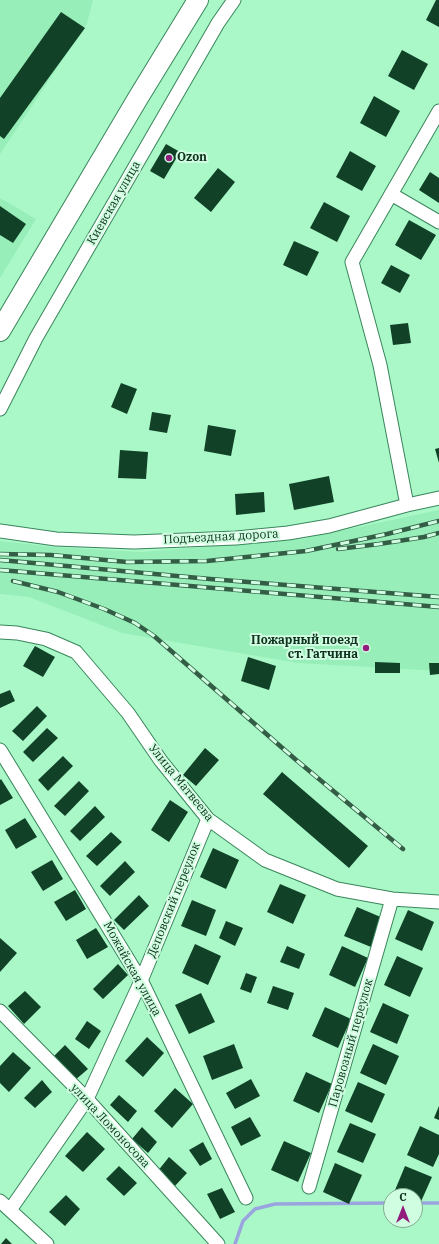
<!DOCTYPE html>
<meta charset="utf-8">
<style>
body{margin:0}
#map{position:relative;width:439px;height:1244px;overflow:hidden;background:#aaf8c8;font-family:"IBM Plex Serif",serif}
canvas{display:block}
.north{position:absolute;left:383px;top:1188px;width:40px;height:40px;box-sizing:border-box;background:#d0fee0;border:1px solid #83ac92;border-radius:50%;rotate:0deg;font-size:11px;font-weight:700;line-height:16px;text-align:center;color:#0f301e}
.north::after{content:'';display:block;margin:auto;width:14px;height:18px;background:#911d7d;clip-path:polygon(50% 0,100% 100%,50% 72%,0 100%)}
</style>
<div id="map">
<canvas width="439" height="1244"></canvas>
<div class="north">С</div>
</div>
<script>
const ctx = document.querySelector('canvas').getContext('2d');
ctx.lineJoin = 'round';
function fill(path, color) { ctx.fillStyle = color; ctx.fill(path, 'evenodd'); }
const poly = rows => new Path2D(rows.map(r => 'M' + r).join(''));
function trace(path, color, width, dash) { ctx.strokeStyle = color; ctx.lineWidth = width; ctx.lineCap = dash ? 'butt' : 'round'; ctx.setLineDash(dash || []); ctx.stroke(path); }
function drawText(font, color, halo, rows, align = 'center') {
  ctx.font = font + ' "IBM Plex Serif",serif'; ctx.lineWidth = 4; ctx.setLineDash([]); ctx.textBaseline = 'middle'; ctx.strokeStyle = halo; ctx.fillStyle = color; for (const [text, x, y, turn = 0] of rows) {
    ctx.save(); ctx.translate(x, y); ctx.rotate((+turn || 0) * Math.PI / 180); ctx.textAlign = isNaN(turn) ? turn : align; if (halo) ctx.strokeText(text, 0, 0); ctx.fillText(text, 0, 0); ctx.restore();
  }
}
fill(poly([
 [0,0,93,0,87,23,0,154],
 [0,198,36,219,0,278],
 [439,510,439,671,298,663,122,633,29,597,0,594,0,541,54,547,141,552,302,539]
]), '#97eeb9');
trace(poly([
 [415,1203,439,1203],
 [235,1244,243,1221,255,1209,275,1204,391,1203]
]), '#9aa4df', 3.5);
fill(poly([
 [436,0,439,0,439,27,426,20],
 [61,12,85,28,4,139,0,136,0,98],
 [402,50,428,64,414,90,388,76],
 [374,96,400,111,386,137,360,123],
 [166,144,180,152,164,179,150,171],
 [350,151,376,166,362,191,336,177],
 [218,168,235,182,211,212,194,198],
 [430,172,439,178,439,203,419,190],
 [324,202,350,216,337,242,310,228],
 [0,206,26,224,13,243,0,235],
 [409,220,436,235,421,260,395,245],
 [294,241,319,252,307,276,283,265],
 [391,265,410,275,400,293,381,283],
 [408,323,411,343,393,345,390,325],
 [121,383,137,389,127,414,111,407],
 [152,412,171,415,167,433,149,430],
 [208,425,236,430,231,456,204,451],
 [439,448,439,463,435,449],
 [120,450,148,452,146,479,118,478],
 [329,476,334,502,294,510,289,484],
 [264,492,265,512,236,515,235,494],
 [35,646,55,657,43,677,23,666],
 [248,657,276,666,269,690,241,681],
 [375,662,400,663,400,673,375,673],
 [429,663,439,663,439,674,430,675],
 [10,690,15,701,0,708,0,694],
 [37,706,47,716,23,741,12,731],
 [47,728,58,738,33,762,23,752],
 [205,748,219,760,196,786,183,775],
 [63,756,73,766,48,791,38,780],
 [282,772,368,846,349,868,263,794],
 [1,779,13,798,0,805,0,780],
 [79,781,89,791,65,816,54,806],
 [170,800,188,812,169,842,151,830],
 [95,806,105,817,80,841,70,831],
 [25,818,37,837,16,849,5,830],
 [111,832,122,842,97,866,86,856],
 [213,848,239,860,226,889,200,877],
 [52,860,63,879,43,891,31,872],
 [125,861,135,872,110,896,100,886],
 [280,884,306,895,293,924,267,912],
 [75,890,86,909,66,921,54,902],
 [139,895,149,906,124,930,114,920],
 [192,900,216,910,206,936,181,926],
 [357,907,383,918,371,947,344,936],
 [408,910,434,922,422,951,395,939],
 [226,921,243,928,235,946,219,938],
 [96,928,108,947,87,959,76,940],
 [0,938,17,953,0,972],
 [195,944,221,956,208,985,182,973],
 [287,946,305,954,299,969,280,962],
 [342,946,368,958,355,987,329,975],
 [397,956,423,968,410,997,384,985],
 [118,964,128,975,103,999,93,989],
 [246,973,257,977,251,993,240,989],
 [273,986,294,993,288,1010,267,1003],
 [25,991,41,1007,24,1024,8,1006],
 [201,993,215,1022,189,1034,175,1005],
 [383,1003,409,1015,397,1044,370,1032],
 [325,1007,351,1019,338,1048,312,1036],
 [87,1021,101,1031,89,1049,75,1039],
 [147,1037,164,1053,143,1077,125,1061],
 [234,1044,243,1068,212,1080,203,1056],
 [373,1044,399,1056,386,1085,360,1073],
 [65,1045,88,1069,74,1081,52,1058],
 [13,1052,31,1068,9,1092,0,1083,0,1066],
 [306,1072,332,1084,319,1113,293,1101],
 [251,1079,260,1096,235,1109,226,1093],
 [42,1080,52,1092,35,1108,24,1098],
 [358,1082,385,1094,372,1123,345,1111],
 [175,1088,193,1104,172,1128,154,1111],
 [119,1095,137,1111,128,1122,110,1105],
 [439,1106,439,1120,434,1118],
 [250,1117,261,1136,241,1146,231,1127],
 [350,1123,376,1134,363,1163,337,1152],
 [420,1126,439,1135,439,1154,433,1167,407,1155],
 [142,1127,157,1142,148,1153,132,1139],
 [87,1132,105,1149,83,1172,65,1156],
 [284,1141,311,1153,298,1182,271,1170],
 [203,1142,212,1159,200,1166,189,1150],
 [169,1157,187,1173,174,1187,157,1172],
 [335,1163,362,1175,349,1204,323,1192],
 [119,1166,137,1183,124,1196,106,1179],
 [405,1166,432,1177,419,1206,415,1205,415,1196,396,1196,393,1195],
 [222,1188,235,1212,220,1219,207,1194],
 [66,1195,80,1209,65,1226,49,1212],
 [6,1238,12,1244,1,1244]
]), '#114228');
const minor = poly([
 [391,194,439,222],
 [0,409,36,338,218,23,234,0],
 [407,505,380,365,352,262,439,111],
 [0,531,56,539,134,542,236,538,288,533,329,526,407,505,439,498],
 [0,632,17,633,46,639,76,652,128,713,161,761,208,819,265,860,337,889,392,899,439,902],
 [0,750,143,984,246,1198],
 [0,1011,87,1099,218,1244],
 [309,1187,392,899],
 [0,1201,47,1244],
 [10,1210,87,1099,141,981,208,819]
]);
const primary = poly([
 [0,331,138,98,198,0]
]);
trace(minor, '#39865b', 15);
trace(primary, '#39865b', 22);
trace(minor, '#fff', 13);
trace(primary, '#fff', 20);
const rail = poly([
 [338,549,379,544,424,537,439,533],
 [0,554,51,555,127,562,207,561,306,551,387,534,439,521],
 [0,560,210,579,439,597],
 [0,570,439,607],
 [13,581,58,592,104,609,135,623,154,636,295,759,403,849]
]);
trace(rail, '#335e45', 4.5);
trace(rail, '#d0fee0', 3, [9]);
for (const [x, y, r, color] of [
 [169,158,4,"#911d7d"],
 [366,648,4,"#911d7d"]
]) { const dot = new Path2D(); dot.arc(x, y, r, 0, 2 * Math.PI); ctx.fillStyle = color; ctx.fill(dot); trace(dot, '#d0fee0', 1.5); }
drawText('bold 12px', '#0f301e', '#d0fee0', [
 ["Ozon",177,158],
 ["Пожарный поезд",358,641,"right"],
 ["ст. Гатчина",358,655,"right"]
], 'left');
drawText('12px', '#0f301e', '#d0fee0', [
 ["Киевская улица",114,203,-60],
 ["Подъездная дорога",221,537,-3],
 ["Улица Матвеева",181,783,51],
 ["Деповский переулок",174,900,-68],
 ["Можайская улица",132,969,61],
 ["Паровозный переулок",351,1043,-74],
 ["улица Ломоносова",110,1126,47]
]);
</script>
